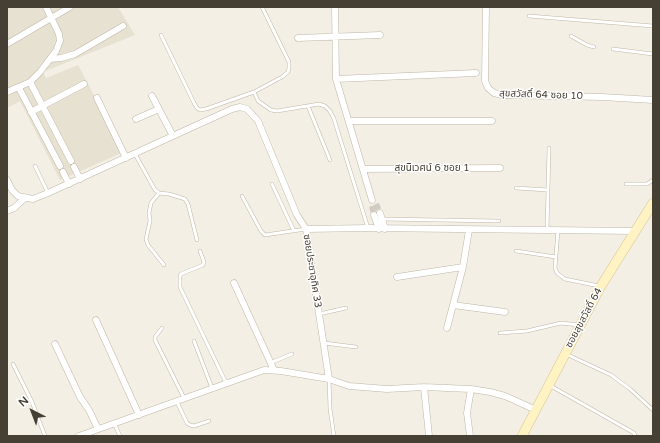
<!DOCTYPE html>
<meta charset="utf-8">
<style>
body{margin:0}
#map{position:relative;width:660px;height:443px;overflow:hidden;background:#f3efe5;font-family:"Varela Round",sans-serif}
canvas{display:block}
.frame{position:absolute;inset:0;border:8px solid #463f34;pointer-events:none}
.north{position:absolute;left:12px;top:391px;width:40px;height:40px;-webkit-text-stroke:3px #fff;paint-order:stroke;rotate:318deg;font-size:11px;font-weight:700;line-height:16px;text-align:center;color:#463f34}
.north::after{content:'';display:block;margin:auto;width:14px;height:18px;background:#463f34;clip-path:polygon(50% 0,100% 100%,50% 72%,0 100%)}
</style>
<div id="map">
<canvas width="660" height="443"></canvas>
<div class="frame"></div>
<div class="north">N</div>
</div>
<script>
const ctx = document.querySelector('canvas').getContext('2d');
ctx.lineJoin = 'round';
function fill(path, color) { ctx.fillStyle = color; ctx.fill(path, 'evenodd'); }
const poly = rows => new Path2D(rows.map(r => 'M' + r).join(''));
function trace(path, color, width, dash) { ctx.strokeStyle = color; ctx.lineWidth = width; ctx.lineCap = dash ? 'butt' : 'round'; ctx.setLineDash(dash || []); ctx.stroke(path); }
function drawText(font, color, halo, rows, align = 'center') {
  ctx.font = font + ' "Varela Round","Noto Sans Thai",sans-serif'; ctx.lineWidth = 3; ctx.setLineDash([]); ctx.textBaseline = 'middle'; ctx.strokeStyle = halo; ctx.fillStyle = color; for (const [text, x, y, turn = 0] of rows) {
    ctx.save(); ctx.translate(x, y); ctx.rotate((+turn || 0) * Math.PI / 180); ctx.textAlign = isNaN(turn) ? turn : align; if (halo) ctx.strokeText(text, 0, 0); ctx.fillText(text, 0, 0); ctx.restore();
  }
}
fill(poly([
 [7,7,118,7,135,35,43,72,46,78,78,65,124,152,60,180,20,101,7,108]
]), '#e7e1d2');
trace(poly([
 [376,204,380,213],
 [372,206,374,215]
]), '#d0ccc2', 6, [6, 3]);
const lane = poly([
 [529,16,653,26],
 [161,35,194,103,197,108,200,110,206,109,254,92,282,77,288,72,289,68,289,62,262,7],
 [571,36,587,45,594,47],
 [613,49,653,54],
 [254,92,258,101,271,110,277,111,319,104,325,106,330,111,334,119,368,228],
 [308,106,330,160],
 [135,154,155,190,159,193,169,194,185,199,188,204,197,240],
 [35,166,48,193],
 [272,184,294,231],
 [626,184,647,184,653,180],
 [516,188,548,190],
 [159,193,151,203,149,213,150,221,146,239,148,245,164,265],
 [242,196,261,231,265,235,306,229],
 [381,219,499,221],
 [547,230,549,148],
 [558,230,555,268,557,273,565,279,599,286],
 [200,251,204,262,203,265,181,274,180,276,180,287,226,383],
 [516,251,556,257],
 [319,314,346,308],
 [162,328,155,337,155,340,184,398],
 [500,333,527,331,561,323,579,325],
 [194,341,212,388],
 [324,343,356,347],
 [566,354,611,375,630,389,653,410],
 [270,363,292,354],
 [13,364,32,402,45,436],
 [329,379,330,409,334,436],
 [549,385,634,433,635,436],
 [177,402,187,423,190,425,194,426,209,421],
 [114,423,120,436]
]);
const street = poly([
 [335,7,336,79,372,200],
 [486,7,485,81,488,88,494,93,502,95,602,97,653,100],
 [298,38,380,35],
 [7,44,70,7],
 [50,59,61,58,75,54,123,26],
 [336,79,476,73],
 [30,82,71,161],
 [19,88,60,166],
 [7,92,30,82,40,72,56,51,60,41,59,34,46,7],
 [152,96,173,136],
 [97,98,126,158],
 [31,112,84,84],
 [136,119,159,109],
 [349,121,492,121],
 [74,167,80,179],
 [363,169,500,168],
 [63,172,69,184],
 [7,180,12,190,18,196,33,199,48,193,232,109,240,107,247,109,258,121,297,215,306,229],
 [7,211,14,208,25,198],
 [380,213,385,229],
 [374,215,379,229],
 [397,277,463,267],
 [234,283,274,370],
 [453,305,505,312],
 [96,320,139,415],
 [447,328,463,267,469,230],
 [55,344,80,397,89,410,98,429],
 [329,379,306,229,368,228,635,231],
 [79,436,264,370,281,371,329,379,349,386,387,389,424,387],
 [429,436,424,387,471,389,490,392,505,396,536,410],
 [470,436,467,413,471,389]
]);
const secondary = poly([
 [522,436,601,286,653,203]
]);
trace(lane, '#bfb7a7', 4);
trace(street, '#bfb7a7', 7);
trace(secondary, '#d6c592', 10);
trace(lane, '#fff', 3);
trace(street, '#fff', 6);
trace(secondary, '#fff2c3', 9);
drawText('10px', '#463f34', '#fff', [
 ["สุขสวัสดิ์ 64 ซอย 10",541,95,2],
 ["สุขนิเวศน์ 6 ซอย 1",432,168],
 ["ซอยประชาอุทิศ 33",312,271,81],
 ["ซอยสุขสวัสดิ์ 64",584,318,-62]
]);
</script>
